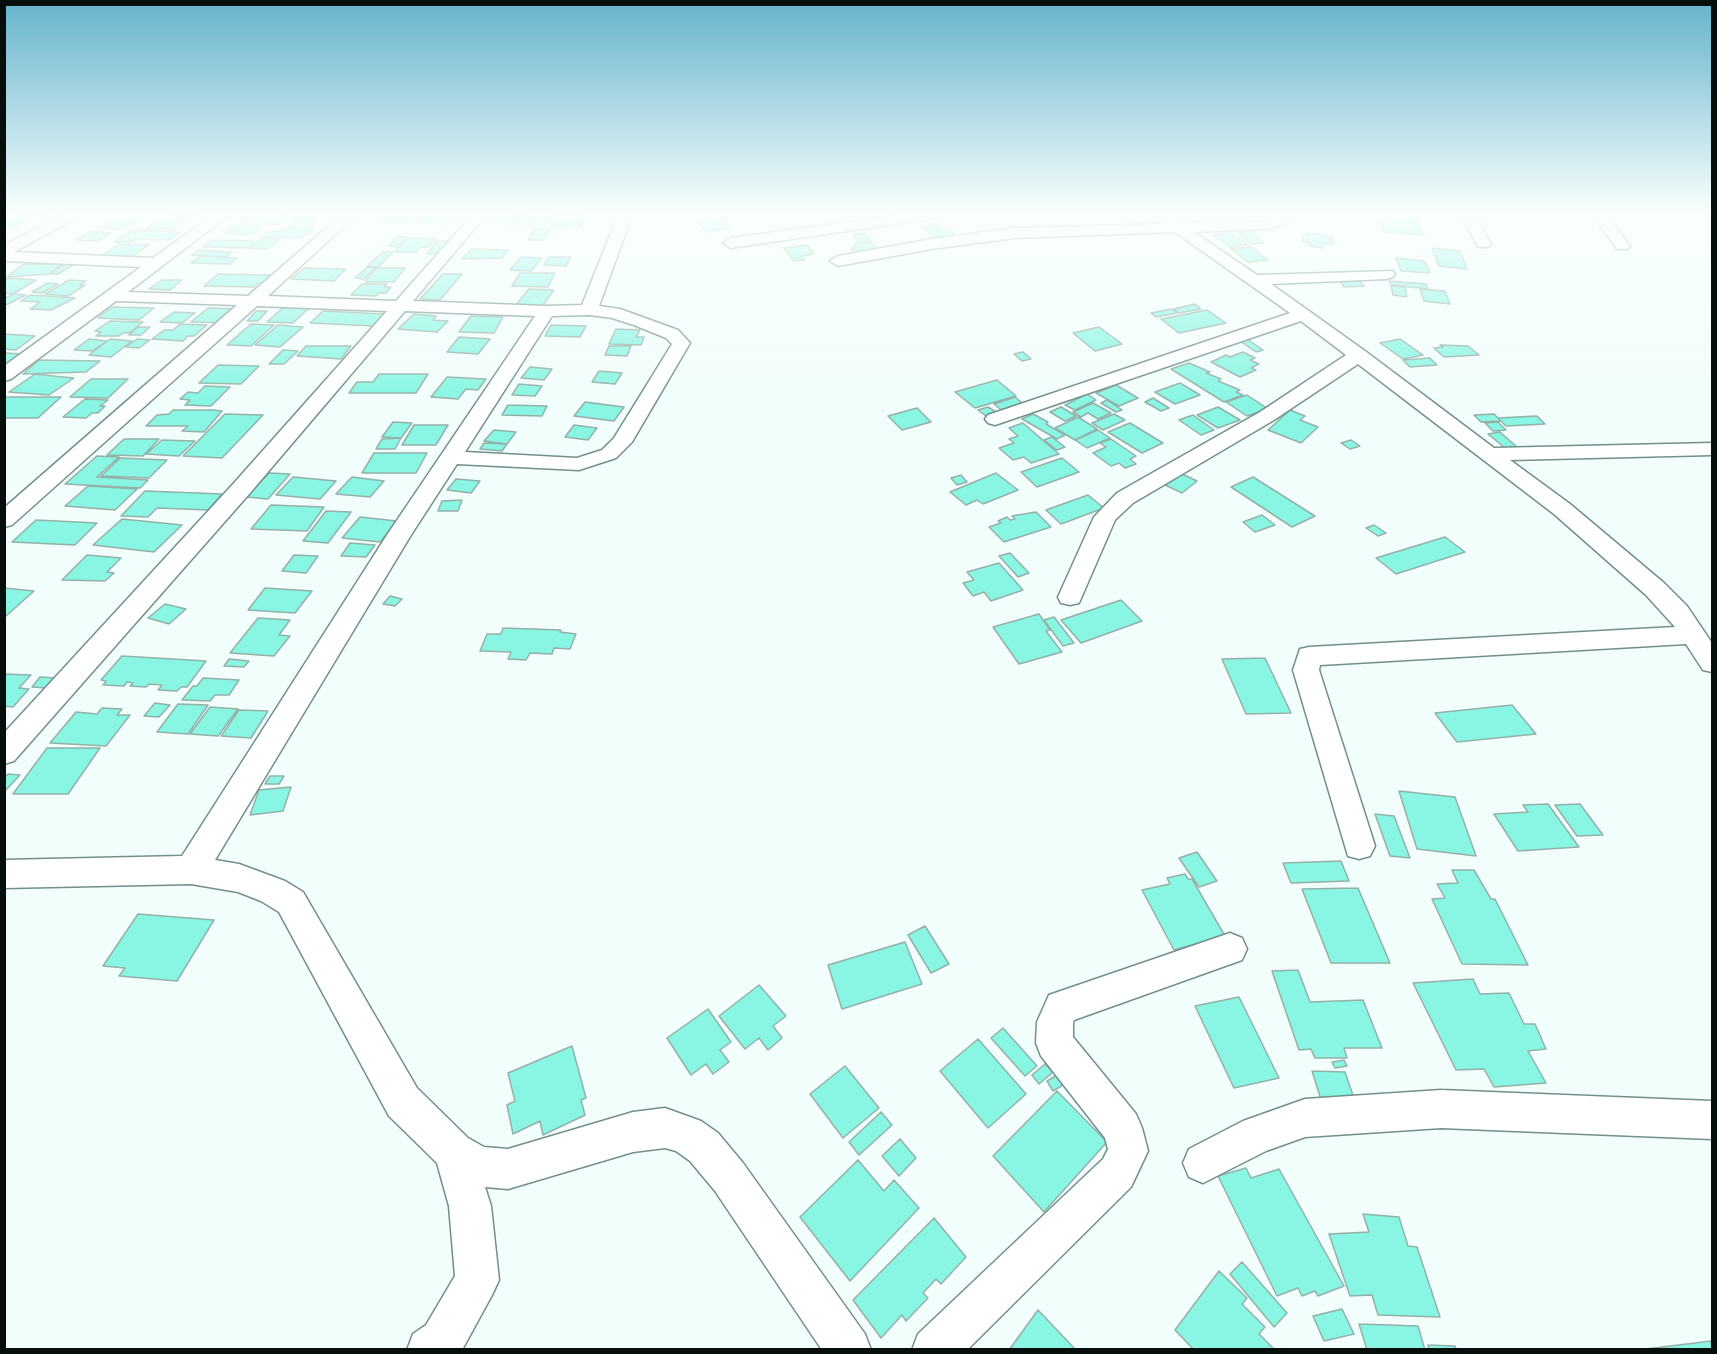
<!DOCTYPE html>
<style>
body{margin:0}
#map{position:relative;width:1717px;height:1354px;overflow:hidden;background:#f2fefb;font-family:Inter,sans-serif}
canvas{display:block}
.frame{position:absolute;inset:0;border:6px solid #050e0c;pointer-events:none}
</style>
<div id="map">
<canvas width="1717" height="1354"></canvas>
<div class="frame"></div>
</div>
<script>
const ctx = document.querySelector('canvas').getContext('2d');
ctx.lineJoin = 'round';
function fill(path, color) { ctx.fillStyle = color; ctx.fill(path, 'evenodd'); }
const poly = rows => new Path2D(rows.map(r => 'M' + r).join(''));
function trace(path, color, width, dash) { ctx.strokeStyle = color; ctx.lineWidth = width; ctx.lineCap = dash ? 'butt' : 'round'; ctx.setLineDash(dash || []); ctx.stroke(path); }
const building = poly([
 [18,213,66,213,58,217,14,214,18,213],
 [167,213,206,213,201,216,163,216,167,213],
 [258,213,280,213,268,223,245,223,249,220,243,220,258,213],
 [304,213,322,214,310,224,291,223,304,213],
 [387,213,416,213,408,222,387,222,390,219,381,219,387,213],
 [428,213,458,214,449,224,418,223,428,213],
 [501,213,520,215,510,224,491,222,501,213],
 [1190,213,1213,213,1218,217,1197,219,1190,213],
 [523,214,543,214,536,224,515,224,523,214],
 [280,215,290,215,278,225,268,224,280,215],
 [548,215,587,216,580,227,553,226,556,222,542,222,548,215],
 [19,216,32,218,12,228,4,227,4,223,19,216],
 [121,216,142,217,123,229,102,228,121,216],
 [1392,216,1415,218,1422,235,1384,232,1381,222,1394,223,1392,216],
 [162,217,187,217,172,229,146,229,162,217],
 [721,217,731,228,706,232,697,222,721,217],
 [239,224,264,226,250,235,225,233,239,224],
 [937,224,944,230,950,230,957,237,936,240,924,228,937,224],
 [291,226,313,226,309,230,314,230,300,238,264,237,270,231,284,231,291,226],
 [536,228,550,229,543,240,528,240,536,228],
 [132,230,181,232,169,240,136,239,131,242,114,242,132,230],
 [92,231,111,233,97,241,76,240,92,231],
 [1249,231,1263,243,1251,244,1238,232,1249,231],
 [864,233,871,241,859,243,853,235,864,233],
 [1231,233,1248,245,1230,247,1213,235,1231,233],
 [1306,233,1327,235,1327,238,1333,238,1333,244,1323,243,1323,248,1310,246,1310,243,1303,242,1302,235,1307,235,1306,233],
 [398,236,407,237,398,247,389,246,398,236],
 [262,238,280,239,267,249,249,248,262,238],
 [407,238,436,239,429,247,420,247,416,252,395,252,407,238],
 [213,240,255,241,246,248,203,247,213,240],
 [437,241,449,241,439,254,427,254,437,241],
 [870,242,879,251,857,255,851,248,856,247,854,244,870,242],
 [119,244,149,245,132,257,101,256,119,244],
 [807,245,814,254,801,256,804,260,794,261,784,248,807,245],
 [1251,247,1268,260,1248,262,1231,249,1251,247],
 [1432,248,1460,251,1467,269,1439,266,1432,248],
 [471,249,508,250,502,258,462,259,471,249],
 [199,250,232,252,226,257,192,255,199,250],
 [382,252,393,252,378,267,367,266,382,252],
 [200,256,238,258,230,264,191,263,200,256],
 [521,257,542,258,531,271,510,270,521,257],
 [549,257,571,257,566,266,544,265,549,257],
 [1396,258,1424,261,1430,273,1401,271,1396,258],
 [24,264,62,264,49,274,6,277,24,264],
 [65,264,73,265,58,274,49,274,65,264],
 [367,267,375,268,364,279,355,278,367,267],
 [304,268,346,269,334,281,291,279,304,268],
 [376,268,405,268,394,282,365,282,376,268],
 [520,273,555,273,548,287,512,286,520,273],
 [218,274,275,275,266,283,258,283,254,287,204,286,218,274],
 [443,274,462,274,440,300,420,299,443,274],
 [10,278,36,280,13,294,4,293,4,280,10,278],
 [69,280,86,281,80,285,85,285,68,296,45,294,69,280],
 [162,280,182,280,170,290,149,289,162,280],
 [1340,281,1359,281,1364,286,1344,287,1340,281],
 [1389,281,1426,284,1428,289,1391,285,1389,281],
 [48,283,58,284,42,293,32,292,48,283],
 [362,284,387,284,384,287,391,287,386,293,379,293,376,296,351,295,362,284],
 [1391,286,1405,287,1407,297,1393,295,1391,286],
 [529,289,554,290,540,309,514,307,529,289],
 [1420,289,1445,291,1450,304,1424,301,1420,289],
 [13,294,26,295,4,306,4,299,13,294],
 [30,295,75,298,51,310,30,309,40,302,21,301,30,295],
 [1195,304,1201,309,1179,313,1174,309,1195,304],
 [112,307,154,308,139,320,98,318,112,307],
 [284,307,309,308,293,323,267,322,284,307],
 [208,308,240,309,225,323,191,322,208,308],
 [1172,309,1177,313,1156,317,1151,313,1172,309],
 [1207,310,1226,323,1179,333,1161,319,1207,310],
 [256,311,267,311,258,321,247,321,256,311],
 [323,311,385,314,374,326,310,323,323,311],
 [174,312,195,313,182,323,160,322,174,312],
 [414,314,436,316,433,320,448,321,437,332,398,329,414,314],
 [471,316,503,317,494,333,459,332,471,316],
 [110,321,143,322,129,333,123,333,119,336,96,336,101,332,95,331,110,321],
 [180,324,207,325,194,336,188,336,183,341,152,339,164,330,173,330,180,324],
 [251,324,274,325,251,346,227,345,251,324],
 [278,325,303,327,280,347,255,345,278,325],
 [551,325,586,326,580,337,545,336,551,325],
 [138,327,150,327,141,335,129,335,138,327],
 [1099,327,1122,344,1095,351,1073,333,1099,327],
 [616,329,640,330,636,337,644,337,641,345,609,344,616,329],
 [4,334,35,336,16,350,4,349,4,334],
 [459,337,490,339,478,354,447,352,459,337],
 [89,339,107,341,92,351,74,350,89,339],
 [110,339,132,341,111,357,89,355,110,339],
 [137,339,150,340,139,348,126,347,137,339],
 [1247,339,1263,350,1256,352,1240,341,1247,339],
 [1400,339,1423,355,1403,359,1380,343,1400,339],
 [1440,345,1468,346,1479,355,1444,357,1434,348,1443,347,1440,345],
 [306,346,351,346,341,359,297,356,306,346],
 [609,346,631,346,627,356,605,355,609,346],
 [283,350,298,351,284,364,269,364,283,350],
 [1023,352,1031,359,1022,361,1014,354,1023,352],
 [1243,352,1255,358,1250,360,1259,364,1251,368,1256,370,1240,377,1211,362,1226,355,1230,357,1243,352],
 [4,353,22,354,4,366,4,353],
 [1430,358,1437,365,1410,367,1403,360,1430,358],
 [39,360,100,361,86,372,23,374,39,360],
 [1189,363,1210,372,1206,373,1221,379,1218,381,1240,390,1236,392,1243,395,1224,402,1171,369,1189,363],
 [218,365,259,366,241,384,199,383,218,365],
 [530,367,552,369,544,380,521,378,530,367],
 [599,371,622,373,615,384,592,382,599,371],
 [35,374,63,377,74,378,49,395,9,392,35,374],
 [379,374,428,374,416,393,349,393,357,382,373,382,379,374],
 [447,377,486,379,478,390,466,389,458,399,431,397,447,377],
 [91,379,128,379,108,398,70,397,91,379],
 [997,380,1016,396,975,408,955,392,997,380],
 [1180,383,1200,395,1175,404,1155,392,1180,383],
 [519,384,542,386,535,396,512,395,519,384],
 [1116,385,1138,398,1119,406,1096,393,1116,385],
 [205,386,230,387,211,406,185,405,190,400,180,399,188,392,198,393,205,386],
 [1087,394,1096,400,1075,410,1065,405,1087,394],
 [1247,395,1268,409,1247,416,1226,402,1247,395],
 [4,397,61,397,38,418,4,418,4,397],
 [1015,397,1026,406,1004,412,994,404,1015,397],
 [1153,398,1169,408,1161,411,1145,402,1153,398],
 [85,399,108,400,100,406,105,406,98,413,92,413,86,418,63,417,85,399],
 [1107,400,1122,410,1116,412,1101,403,1107,400],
 [585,402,624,407,614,421,574,416,585,402],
 [1093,403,1111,413,1098,419,1088,413,1081,417,1073,412,1093,403],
 [508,405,547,406,542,416,502,415,508,405],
 [988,407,996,412,986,416,978,410,988,407],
 [1061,407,1076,416,1065,421,1050,412,1061,407],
 [1218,407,1240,420,1218,428,1197,415,1218,407],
 [917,408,931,422,902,430,888,416,917,408],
 [173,410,213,410,222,411,204,432,182,431,188,426,146,426,157,415,169,414,173,410],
 [1290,410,1305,416,1300,420,1318,427,1301,443,1268,430,1290,410],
 [225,414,263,415,222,458,183,456,225,414],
 [1033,414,1048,422,1046,424,1065,435,1057,439,1022,419,1033,414],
 [1114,414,1125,420,1103,430,1092,423,1114,414],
 [1494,414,1501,421,1481,422,1474,415,1494,414],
 [1193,415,1214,430,1201,435,1179,420,1193,415],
 [1537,416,1545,424,1506,426,1498,418,1537,416],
 [1078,417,1097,429,1075,440,1055,428,1078,417],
 [393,422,412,423,401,438,382,437,393,422],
 [1498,422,1506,430,1493,431,1485,423,1498,422],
 [1023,423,1059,454,1031,463,1024,457,1013,460,999,448,1014,443,1009,439,1018,436,1009,428,1023,423],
 [1130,423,1163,443,1142,453,1108,432,1130,423],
 [414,425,448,425,436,445,402,445,414,425],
 [574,425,597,428,588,440,565,437,574,425],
 [494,430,516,432,507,444,484,441,494,430],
 [1098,430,1110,438,1087,448,1075,440,1098,430],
 [1500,432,1517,447,1505,448,1488,434,1500,432],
 [1052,437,1065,447,1057,450,1044,440,1052,437],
 [401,438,395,449,376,449,382,439,401,438],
 [124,439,159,439,143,456,107,455,124,439],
 [1111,439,1136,456,1130,459,1136,464,1125,468,1119,463,1111,466,1093,453,1106,447,1100,443,1111,439],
 [162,440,195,441,179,456,146,454,162,440],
 [1351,440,1360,446,1350,449,1341,443,1351,440],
 [484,443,507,444,502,451,480,449,484,443],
 [374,453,427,453,416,473,362,473,374,453],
 [97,456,119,457,97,477,148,480,140,488,65,484,97,456],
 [120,458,167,460,149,478,101,476,120,458],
 [1062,458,1079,472,1037,487,1021,472,1062,458],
 [1178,472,1197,481,1182,493,1163,484,1178,472],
 [269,473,290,474,268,499,246,497,269,473],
 [996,473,1018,490,983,504,977,500,966,505,950,492,996,473],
 [961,475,967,482,957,485,951,478,961,475],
 [293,477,336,481,320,499,276,495,293,477],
 [352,477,384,481,370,497,336,494,352,477],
 [1253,477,1315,516,1292,527,1231,487,1253,477],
 [456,479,480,481,471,493,447,490,456,479],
 [88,486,137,489,115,510,65,506,88,486],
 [145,491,222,494,208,510,157,508,148,517,121,516,145,491],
 [1088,495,1104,508,1061,524,1046,510,1088,495],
 [462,500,458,511,438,511,442,501,462,500],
 [271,505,324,507,307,531,251,529,271,505],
 [326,511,351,512,328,543,303,541,326,511],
 [1036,512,1051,527,1004,542,989,527,1001,523,998,521,1007,517,1010,520,1015,519,1012,516,1036,512],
 [1262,515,1275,525,1255,532,1243,522,1262,515],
 [360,517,397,521,380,542,342,538,360,517],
 [122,519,182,525,154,552,93,545,122,519],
 [36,520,97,523,75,545,12,542,36,520],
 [1374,525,1386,533,1378,536,1366,528,1374,525],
 [1445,537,1465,552,1396,574,1376,558,1445,537],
 [350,543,375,545,366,557,341,556,350,543],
 [1010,553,1029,573,1018,577,999,556,1010,553],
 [87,555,121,558,107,572,114,573,105,581,62,580,87,555],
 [294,555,318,556,306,573,282,571,294,555],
 [999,563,1023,590,991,601,984,592,973,596,963,583,974,580,967,572,999,563],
 [4,588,34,591,5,617,4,588],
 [265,588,312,591,295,613,248,610,265,588],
 [390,596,402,599,395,606,383,604,390,596],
 [1121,600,1142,621,1081,643,1061,620,1121,600],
 [165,604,186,609,169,624,148,618,165,604],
 [1039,614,1050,630,1046,631,1062,652,1019,664,993,627,1039,614],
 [1054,617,1074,643,1063,646,1044,620,1054,617],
 [258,618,290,620,279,635,290,636,274,656,230,653,258,618],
 [503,628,561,630,560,632,576,634,570,649,554,648,552,654,530,653,526,660,508,659,511,652,480,651,487,634,501,634,503,628],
 [122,656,206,661,187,687,181,687,177,691,158,690,162,685,149,684,146,687,130,686,133,683,127,682,124,686,103,685,106,681,101,680,122,656],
 [1265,658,1291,713,1246,714,1222,659,1265,658],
 [229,659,249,661,244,667,224,666,229,659],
 [4,674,31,675,19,688,29,689,13,707,4,706,4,674],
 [40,677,56,678,47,688,32,687,40,677],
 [203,678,239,680,229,695,215,695,210,701,182,700,193,686,197,686,203,678],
 [155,703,170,705,159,717,144,716,155,703],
 [178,704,208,705,188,734,157,732,178,704],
 [1512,705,1536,734,1457,742,1435,713,1512,705],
 [210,707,238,709,218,736,190,734,210,707],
 [102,708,122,709,117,715,130,715,106,746,50,743,76,712,97,714,102,708],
 [239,710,268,711,251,738,221,736,239,710],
 [47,748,100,748,68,794,13,794,47,748],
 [8,774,20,775,4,792,4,778,8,774],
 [270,776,284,776,279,784,265,784,270,776],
 [291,787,283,811,250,815,259,790,291,787],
 [1399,791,1455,797,1476,856,1417,849,1399,791],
 [1548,804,1579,847,1518,851,1494,814,1528,812,1523,805,1548,804],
 [1580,804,1603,835,1577,836,1555,805,1580,804],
 [1375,814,1394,816,1410,858,1390,856,1375,814],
 [1197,852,1217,881,1199,887,1179,858,1197,852],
 [1341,861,1349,881,1291,883,1283,863,1341,861],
 [1452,870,1474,870,1491,899,1495,899,1528,965,1462,964,1432,899,1445,898,1437,884,1458,883,1452,870],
 [1185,874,1188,879,1192,879,1225,936,1174,950,1142,890,1170,884,1167,878,1185,874],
 [1358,888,1390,963,1331,963,1302,889,1358,888],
 [138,914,214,920,177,981,119,976,125,968,103,966,138,914],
 [925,926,949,964,931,973,908,935,925,926],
 [905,942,922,984,842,1009,828,965,905,942],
 [1298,970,1310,1002,1363,1000,1382,1048,1344,1048,1347,1058,1315,1058,1311,1049,1299,1050,1272,971,1298,970],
 [1473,979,1480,994,1509,993,1524,1024,1535,1024,1546,1049,1528,1051,1546,1083,1494,1087,1484,1069,1456,1070,1413,983,1473,979],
 [759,985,786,1016,773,1026,782,1038,768,1050,759,1038,745,1049,719,1016,759,985],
 [1239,997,1279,1078,1234,1088,1195,1006,1239,997],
 [708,1009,731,1042,720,1050,729,1062,713,1074,706,1064,691,1075,667,1038,708,1009],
 [1003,1028,1037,1066,1025,1076,991,1038,1003,1028],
 [978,1039,1026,1094,988,1128,940,1071,978,1039],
 [572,1046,586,1098,581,1100,585,1115,543,1135,540,1121,513,1134,507,1105,515,1101,508,1073,572,1046],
 [1344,1060,1347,1066,1335,1068,1332,1062,1344,1060],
 [1045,1064,1053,1072,1039,1084,1032,1075,1045,1064],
 [845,1066,879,1108,843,1138,810,1094,845,1066],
 [1312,1071,1345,1072,1356,1104,1322,1103,1312,1071],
 [1057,1075,1063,1085,1053,1091,1047,1081,1057,1075],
 [1057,1091,1107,1142,1044,1212,993,1156,1057,1091],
 [881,1112,892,1125,859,1155,849,1142,881,1112],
 [900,1139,916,1158,899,1176,882,1156,900,1139],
 [858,1160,884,1191,894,1180,919,1208,850,1281,800,1217,858,1160],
 [1246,1168,1251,1178,1279,1169,1344,1286,1318,1296,1315,1291,1302,1296,1298,1288,1277,1296,1218,1176,1246,1168],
 [1363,1214,1399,1217,1408,1246,1417,1247,1440,1317,1378,1315,1372,1295,1350,1296,1329,1234,1369,1232,1363,1214],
 [934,1218,966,1257,941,1284,936,1279,923,1293,928,1298,906,1321,902,1315,881,1338,853,1300,934,1218],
 [1242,1262,1287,1313,1274,1327,1230,1274,1242,1262],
 [1219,1271,1247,1298,1242,1304,1265,1327,1259,1334,1275,1350,1194,1350,1175,1330,1219,1271],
 [1342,1309,1354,1334,1324,1341,1313,1316,1342,1309],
 [1038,1310,1076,1350,1009,1350,1038,1310],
 [1359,1324,1418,1326,1425,1350,1367,1350,1359,1324],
 [1711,1341,1712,1350,1638,1350,1711,1341],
 [1428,1345,1455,1346,1456,1350,1429,1350,1428,1345]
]);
fill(building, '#88f6e3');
trace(building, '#94b0aa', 1.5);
const minor = poly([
 [69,213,86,213,14,252,153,258,216,213,232,213,128,292,248,296,344,213,359,213,268,296,396,301,474,213,488,213,413,301,547,306,582,305,619,213,633,213,599,306,620,309,678,330,690,343,632,442,616,458,579,470,457,464,411,535,215,860,239,864,285,881,303,892,417,1088,468,1138,484,1147,508,1149,633,1112,665,1108,701,1121,718,1133,743,1163,865,1334,871,1350,822,1350,715,1191,690,1161,676,1151,665,1148,633,1152,508,1189,485,1187,491,1206,499,1280,492,1295,462,1350,407,1350,413,1334,426,1325,455,1276,449,1206,437,1163,389,1116,279,912,261,901,238,892,191,884,4,888,4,860,182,856,387,535,535,316,405,311,250,493,14,761,4,764,4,733,234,483,387,311,257,306,12,525,4,527,4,508,237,305,116,301,11,379,4,381,4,366,141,267,4,261,4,245,69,213],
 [589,315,612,318,634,325,666,338,672,344,614,438,602,450,577,458,465,452,552,316,589,315],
 [914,213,949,213,942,217,731,248,723,243,731,238,914,213],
 [1150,213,1166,213,1182,223,1265,221,1274,218,1275,213,1289,213,1286,223,1267,229,1194,232,1257,275,1393,271,1395,274,1393,277,1387,279,1271,284,1365,351,1494,448,1712,443,1712,455,1510,460,1570,504,1664,583,1687,606,1712,643,1712,672,1703,670,1686,644,1320,665,1319,670,1375,846,1370,856,1359,859,1348,856,1293,670,1300,649,1309,647,1675,627,1646,595,1554,514,1358,364,1274,420,1133,503,1115,520,1079,603,1070,605,1061,603,1058,597,1094,517,1117,493,1260,412,1346,355,1301,321,995,425,988,423,985,419,988,415,1290,313,1175,232,1014,238,932,249,838,266,830,261,838,256,932,239,1014,228,1163,224,1150,213],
 [1460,213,1474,213,1491,244,1488,247,1478,247,1460,213],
 [1591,213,1605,213,1630,246,1627,249,1617,249,1591,213],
 [1230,933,1242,938,1247,949,1242,960,1074,1020,1073,1023,1073,1037,1136,1114,1142,1128,1148,1151,1131,1187,967,1350,912,1350,918,1334,1103,1159,1108,1149,1105,1138,1041,1056,1036,1043,1037,1022,1049,995,1230,933],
 [1441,1090,1712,1101,1712,1139,1441,1128,1305,1137,1266,1151,1203,1183,1189,1177,1183,1163,1189,1149,1243,1121,1305,1099,1441,1090]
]);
trace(minor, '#738f89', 3);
fill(minor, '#fff');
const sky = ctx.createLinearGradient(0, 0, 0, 402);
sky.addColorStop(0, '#64b3cc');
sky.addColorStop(0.53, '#f9fffd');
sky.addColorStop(1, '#f9fffd00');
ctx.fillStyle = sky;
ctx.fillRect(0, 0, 1717, 402);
</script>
